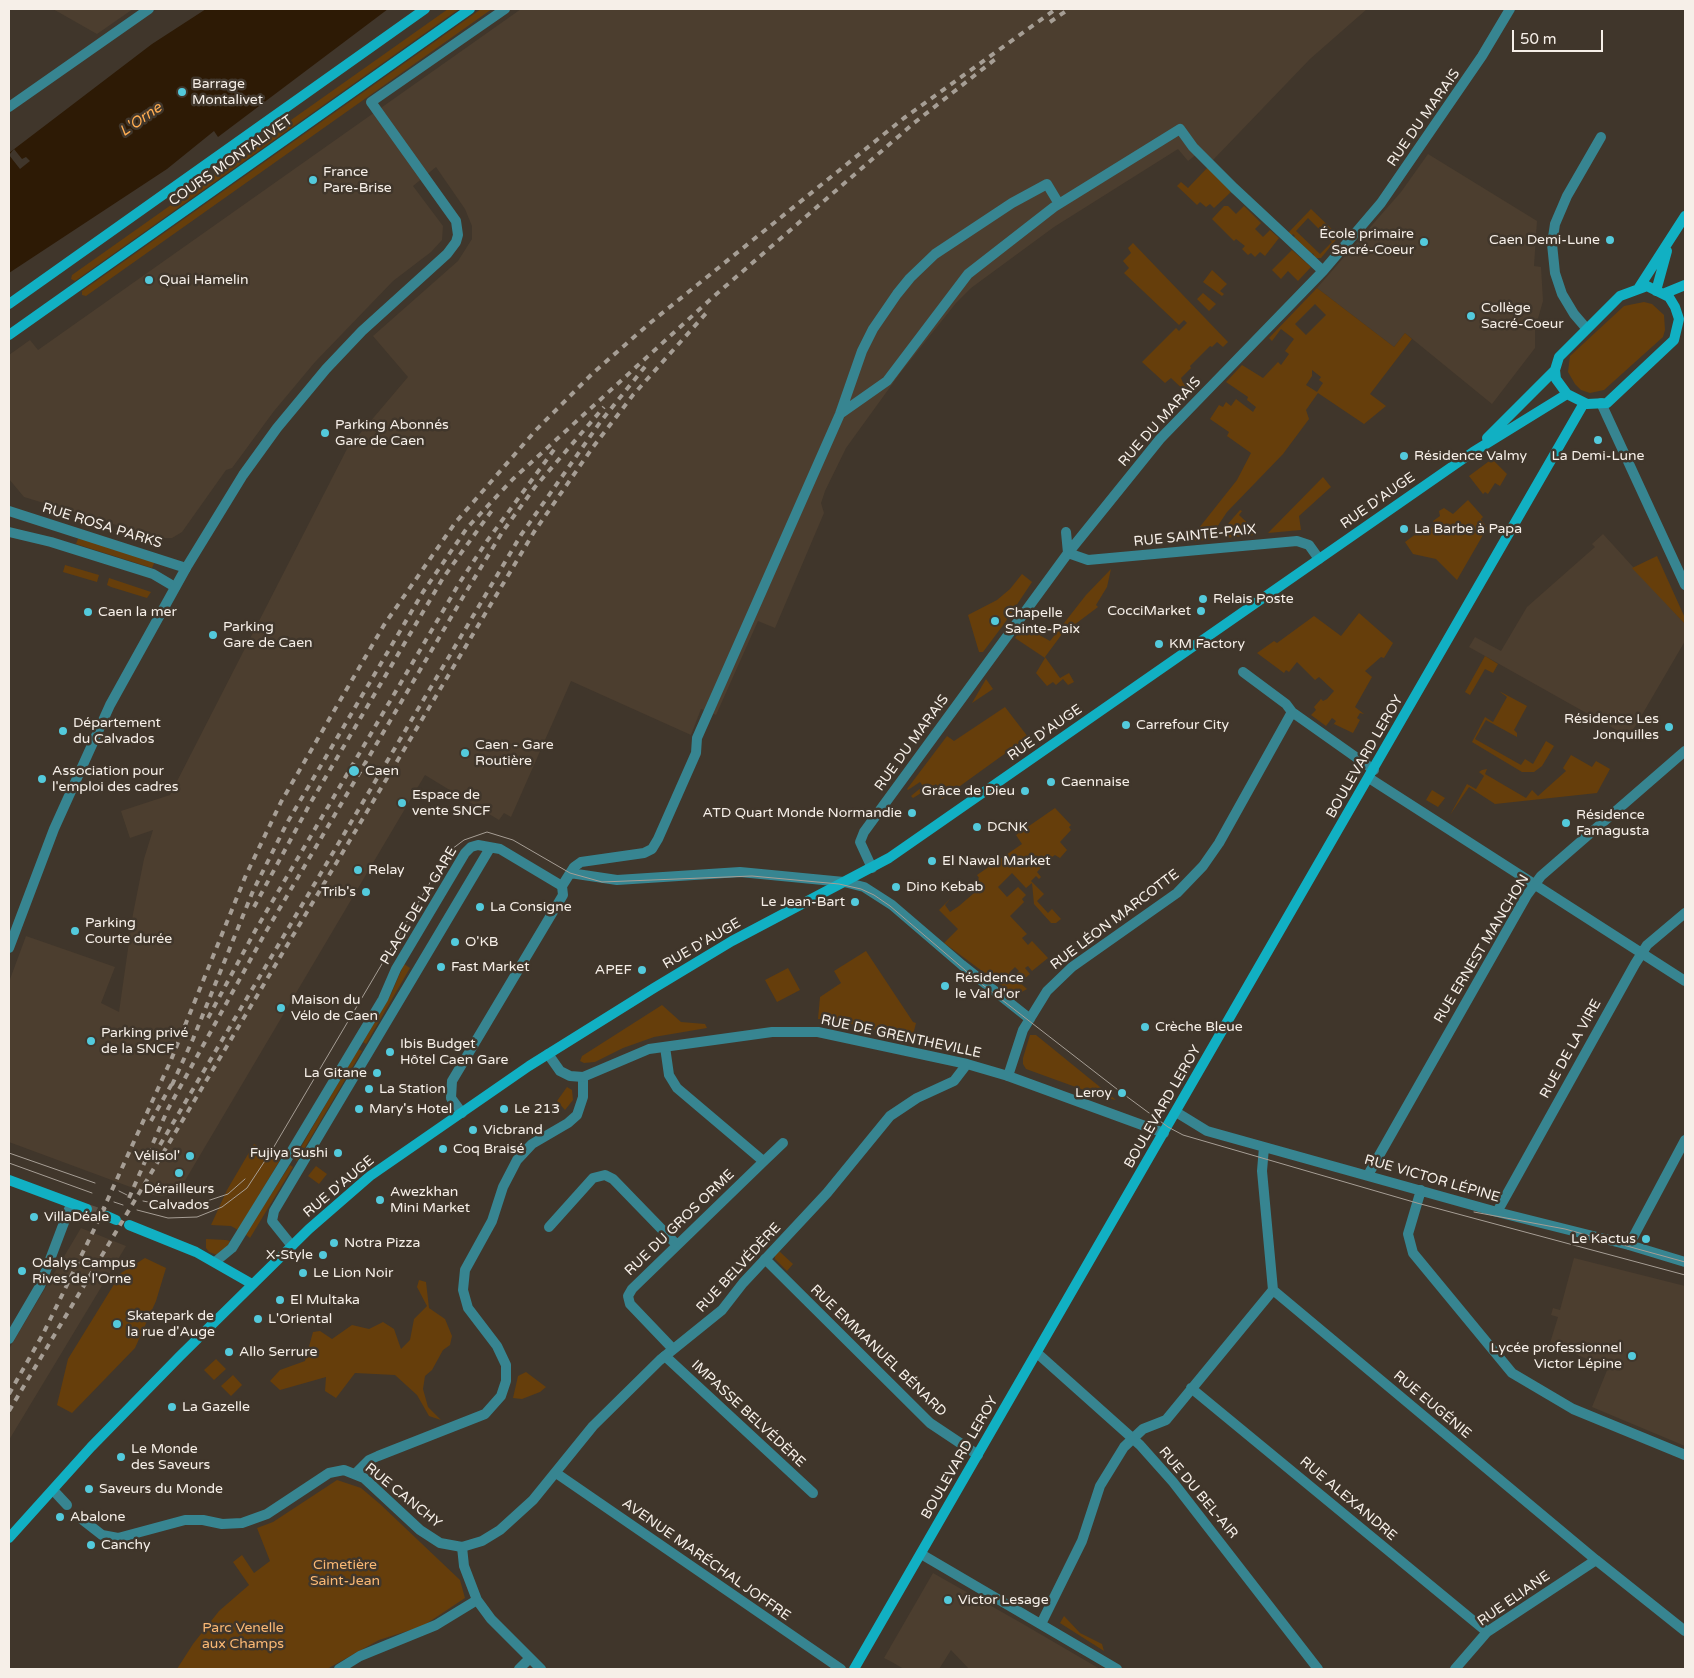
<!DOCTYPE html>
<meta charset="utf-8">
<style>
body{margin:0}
#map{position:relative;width:1694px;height:1678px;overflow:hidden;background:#40362b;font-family:"Varela Round",sans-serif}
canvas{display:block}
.frame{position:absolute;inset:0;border:10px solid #f6efe8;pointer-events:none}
.scale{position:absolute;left:1512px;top:30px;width:91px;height:22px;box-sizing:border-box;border:2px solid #f6efe8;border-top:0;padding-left:6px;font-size:15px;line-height:18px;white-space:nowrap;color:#f6efe8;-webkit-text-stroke:4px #40362b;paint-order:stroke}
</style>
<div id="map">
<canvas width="1694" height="1678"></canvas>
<div class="frame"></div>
<div class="scale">50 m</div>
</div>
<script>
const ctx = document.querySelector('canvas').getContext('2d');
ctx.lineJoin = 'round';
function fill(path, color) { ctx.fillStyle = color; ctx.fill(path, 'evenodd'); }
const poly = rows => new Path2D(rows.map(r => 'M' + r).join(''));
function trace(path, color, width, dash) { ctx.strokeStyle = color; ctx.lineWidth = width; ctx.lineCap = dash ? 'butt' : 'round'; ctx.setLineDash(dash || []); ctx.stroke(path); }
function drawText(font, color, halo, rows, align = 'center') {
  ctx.font = font + ' "Varela Round",sans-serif'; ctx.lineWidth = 5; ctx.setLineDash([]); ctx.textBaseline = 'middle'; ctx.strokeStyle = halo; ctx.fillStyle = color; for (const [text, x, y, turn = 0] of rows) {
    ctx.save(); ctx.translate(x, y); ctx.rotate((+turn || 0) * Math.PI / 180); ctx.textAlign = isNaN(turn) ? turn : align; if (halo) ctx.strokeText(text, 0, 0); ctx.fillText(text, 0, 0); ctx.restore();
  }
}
fill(poly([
 [53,9,133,9,97,34],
 [521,9,1367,9,1310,59,1213,160,1202,150,1188,161,1178,149,1054,227,971,288,956,303,901,372,846,448,825,491,821,503,824,513,775,628,758,621,716,715,701,709,691,735,571,681,511,817,504,813,499,820,425,775,183,1184,176,1191,164,1196,152,1195,9,1142,9,982,26,936,115,967,101,1003,119,1012,133,914,144,859,153,830,130,838,121,811,170,795,347,449,408,377,373,336,458,261,472,239,472,226,465,209,436,167,413,186,443,226,442,240,431,252,393,281,315,362,274,411,232,468,226,470,182,532,172,538,159,538,24,497,9,479,9,355,30,340,38,350],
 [1428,154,1537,221,1534,266,1541,267,1543,301,1535,329,1535,348,1492,404,1405,333,1394,347,1317,288,1401,192],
 [1603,534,1685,624,1685,641,1629,737,1469,647,1475,637,1501,651,1527,607,1595,547,1592,544],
 [81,1228,126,1246,9,1440,9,1349],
 [1574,1258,1685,1286,1685,1446,1592,1407,1608,1368,1550,1343,1558,1317,1551,1315,1553,1308,1560,1310],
 [933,1573,1023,1624,1100,1669,969,1669,951,1650,939,1669,904,1669,890,1661,884,1658]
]), '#4c3e2f');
fill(poly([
 [448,9,459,9,75,281,71,279,72,275],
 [481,9,492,9,86,296,82,295,82,291],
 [1208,167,1232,191,1214,208,1210,204,1206,207,1200,202,1197,205,1177,186,1181,182,1188,188],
 [1224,206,1228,206,1236,214,1244,206,1261,223,1255,229,1263,237,1270,230,1279,238,1265,256,1260,252,1255,257,1251,253,1248,255,1242,249,1245,246,1236,239,1234,241,1212,219],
 [1311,209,1339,236,1321,258,1315,258,1313,253,1311,255,1293,238,1295,236,1293,234,1291,236,1288,233],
 [1308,218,1332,242,1320,254,1296,231],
 [1133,243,1228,342,1223,347,1217,342,1212,347,1210,346,1190,366,1191,368,1181,378,1183,383,1192,390,1188,394,1171,378,1165,383,1142,362,1176,328,1179,331,1187,323,1184,320,1179,325,1124,273,1129,268,1123,261,1131,253,1128,248],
 [1292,250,1311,267,1298,281,1288,271,1281,279,1272,270],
 [1212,270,1227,284,1220,291,1224,294,1222,296,1203,282],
 [1317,288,1394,347,1405,333,1412,339,1370,394,1386,406,1364,424,1318,393,1306,410,1309,419,1283,454,1227,512,1217,527,1214,539,1195,541,1195,533,1237,480,1251,453,1227,436,1229,432,1210,419,1219,405,1223,407,1226,402,1231,406,1236,399,1253,412,1256,407,1247,400,1248,397,1226,382,1242,365,1263,378,1278,362,1281,365,1289,354,1285,351,1294,339,1281,329,1272,341,1269,338],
 [1315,304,1326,315,1306,335,1295,324],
 [1312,370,1321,377,1319,380,1323,383,1317,392,1306,385,1312,376],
 [1203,293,1216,304,1209,311,1197,299],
 [1644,302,1652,304,1664,315,1665,330,1663,337,1604,390,1590,393,1581,390,1575,384,1568,372,1570,356,1624,306],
 [1492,459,1507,474,1500,486,1495,483,1488,494,1485,492,1483,494,1469,476],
 [1323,477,1331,487,1299,516,1301,530,1268,533],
 [1468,500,1483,517,1481,519,1487,528,1457,580,1436,559,1413,554,1405,542,1428,525,1431,528,1435,525,1433,521,1440,516,1439,511,1444,508,1453,514],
 [1240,510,1242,511,1239,515,1255,530,1255,535,1224,538,1227,525],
 [79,536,155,561,152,568,76,544],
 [1657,556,1685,618,1685,624,1632,568],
 [65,565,99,575,97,582,63,572],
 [1111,569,1107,587,1096,605,1098,607,1062,634,1045,657,1060,678,1069,673,1074,682,1068,685,1063,679,1056,685,1053,682,1047,686,1036,673,1045,658,1015,638,1023,626,1050,641,1086,595],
 [1022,574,1032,582,1004,624,983,652,979,652,968,615,997,600,1010,589],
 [109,578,151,592,147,598,111,587,107,585],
 [1359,613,1393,643,1384,658,1381,657,1365,671,1372,677,1355,707,1364,714,1360,713,1357,718,1360,720,1353,733,1334,724,1330,729,1336,721,1332,718,1326,726,1311,715,1316,710,1314,707,1321,699,1323,701,1327,699,1334,691,1319,677,1315,680,1297,662,1289,672,1286,670,1284,673,1257,653,1274,641,1277,643,1314,616,1341,636],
 [1485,656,1498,664,1493,673,1485,669,1470,695,1465,692],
 [986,679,993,689,972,703],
 [1499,691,1527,706,1514,730,1517,733,1517,737,1486,720,1475,739,1521,765,1525,759,1533,764,1546,741,1554,746,1542,766,1534,772,1522,772,1472,742,1485,717,1493,722,1507,697],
 [1005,707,1028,737,942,799,941,798,943,795,936,784,913,798,911,796,923,786,920,782,908,790,907,789,947,736,954,741],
 [1571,755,1592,767,1596,761,1610,769,1597,793,1495,804,1469,787,1450,815,1467,784,1476,789,1484,776,1479,772,1482,770,1487,769,1485,774,1526,798,1532,790,1538,796,1566,771,1563,768],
 [1432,790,1445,798,1438,807,1426,800],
 [1055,808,1071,825,1069,827,1071,830,1060,842,1067,850,1060,858,1055,855,1049,859,1037,872,1041,877,1039,879,1036,876,1031,881,1044,894,1037,901,1048,913,1052,909,1061,919,1056,923,1051,923,1034,904,1032,883,1026,888,1012,873,998,887,1007,897,1018,887,1026,895,1022,899,1024,902,1010,916,1027,934,1022,938,1028,945,1032,941,1048,958,1032,971,1028,966,1025,968,1030,974,1023,980,1016,974,1019,971,1015,967,1009,973,1027,989,1020,993,1012,993,944,943,958,929,939,910,951,898,945,905,950,912,959,906,981,887,976,881,979,878,977,875,1022,844,1016,835],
 [866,951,913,1022,916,1023,912,1039,838,1021,818,1019,820,997,841,983,834,971],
 [404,964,410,968,366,1044,363,1042,392,992],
 [788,968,800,990,777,1002,765,980],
 [662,1005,681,1022,705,1024,707,1028,654,1037,623,1048,595,1062,584,1063,580,1061,582,1056],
 [1030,1035,1036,1035,1116,1100,1106,1098,1026,1069,1023,1064,1023,1058],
 [358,1049,362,1051,297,1161,294,1159],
 [567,1087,572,1090,573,1100,565,1110,557,1101],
 [254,1144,280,1160,238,1230,231,1226,211,1225,227,1190],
 [290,1165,293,1167,250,1238,245,1234],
 [316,1166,327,1174,319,1184,308,1176],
 [206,1239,226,1240,230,1241,225,1251,217,1255,209,1252,206,1248],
 [779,1251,793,1264,787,1271,775,1259,775,1254],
 [145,1258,166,1268,156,1301,135,1348,72,1413,57,1405,68,1359,121,1273],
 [419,1280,426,1282,429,1308,445,1319,452,1336,450,1345,443,1350,432,1370,425,1376,423,1389,428,1407,441,1420,429,1416,417,1395,395,1375,355,1373,336,1398,325,1391,326,1377,280,1390,270,1381,280,1370,305,1361,313,1332,320,1331,332,1339,352,1325,369,1329,383,1322,394,1329,401,1349,410,1340,414,1319,427,1306,417,1287],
 [216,1359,226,1369,214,1380,204,1370],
 [526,1372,546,1387,540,1392,522,1399,513,1398,518,1376],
 [233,1375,242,1385,231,1396,221,1386],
 [337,1480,361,1488,380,1504,460,1580,465,1598,423,1626,379,1640,327,1669,177,1669,193,1644,219,1611,249,1585,233,1562,242,1555,254,1573,270,1561,257,1528,273,1522],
 [1064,1616,1080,1633,1102,1644,1104,1651,1060,1623]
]), '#663e0b');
fill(poly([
 [206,9,388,9,218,137,214,131,167,169,9,273,9,153,152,44]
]), '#2d1a05');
fill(poly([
 [14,149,22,159,26,157,30,161,20,169,9,155]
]), '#40362b');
trace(poly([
 [87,1209,107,1216]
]), '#5b5247', 10, [10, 5]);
trace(poly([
 [1586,328,1574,314,1562,294,1555,273,1552,244,1555,224,1567,196,1601,137],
 [840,414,887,381,968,274,1054,207,1180,129,1193,147,1234,188,1323,271],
 [9,511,186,568],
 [9,532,51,542,153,574,175,587],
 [1066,532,1068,553],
 [1068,553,1088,560,1297,541,1309,545,1319,559],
 [1243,672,1286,704,1292,712,1374,770],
 [1369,778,1685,981],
 [872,868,860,842,864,832,1068,553,1160,439,1323,271,1381,203,1482,56,1510,9],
 [570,873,617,880,740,872,844,882,864,887,892,905,962,965,1030,1019],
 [562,886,574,867,581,862,644,853,652,849,658,839,696,753,697,738,840,414,862,351,873,329,897,294,910,278,935,254,1012,203,1047,184,1059,204],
 [665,1047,669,1075,677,1088,762,1160,761,1164,632,1289,628,1296,630,1304,673,1349],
 [1008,1076,1023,1030,1047,991,1072,967,1177,893,1203,866,1219,843,1292,712],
 [1176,1112,1207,1131,1497,1212,1629,1245,1685,1262],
 [462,1113,451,1098,452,1081,563,895,562,886],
 [1264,1147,1262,1171,1273,1290,1596,1560,1685,1631],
 [761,1164,783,1143],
 [1368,1175,1527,895,1541,876,1685,751],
 [1421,1190,1408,1234,1413,1253,1512,1373,1573,1409,1685,1455],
 [1497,1212,1635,964,1647,945,1685,913],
 [549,1227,593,1178,605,1175,613,1179,677,1245],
 [1629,1245,1685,1140],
 [292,1246,272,1221,274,1211,490,848],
 [765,1259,930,1423,978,1455],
 [215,1262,232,1248,287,1159,383,999,396,969,465,853,471,847,478,845,500,849,562,886],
 [9,1339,40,1286,71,1204],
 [1037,1353,1140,1445,1173,1482,1318,1669],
 [665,1356,813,1493],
 [1191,1388,1487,1632],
 [356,1473,369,1460,378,1456,485,1414,501,1396,506,1381,506,1365,497,1346,468,1308,463,1290,465,1270,492,1221,503,1187,517,1160,532,1144,568,1123,577,1115,583,1097,583,1077],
 [462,1547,464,1566,477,1600,491,1619,541,1669],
 [921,1554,1117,1669],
 [1041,1624,1082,1541,1100,1486,1124,1447,1143,1429,1166,1420,1273,1290],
 [339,1669,360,1656,436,1625,477,1600],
 [519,1669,530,1658],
 [1455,1669,1487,1632,1596,1560]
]), '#378591', 10);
trace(poly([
 [9,107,149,9],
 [1601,403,1685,585],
 [9,948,54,829,110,705,186,568,243,475,277,428,326,369,362,331,447,254,456,242,458,235,456,221,371,102,505,9],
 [548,1054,560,1071,570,1076,583,1077,649,1049,772,1032,818,1032,967,1064,1008,1076,1164,1133],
 [556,1473,841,1669],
 [53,1490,67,1505],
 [79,1517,102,1535,118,1538,185,1520,203,1520,222,1524,242,1523,267,1514,329,1473,344,1470,364,1478,420,1530,440,1543,462,1547,482,1541,500,1530,533,1500,593,1426,660,1360,722,1310,743,1283,827,1193,890,1116,917,1098,954,1081,967,1064]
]), '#378591', 10);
trace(poly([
 [1647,286,1669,297,1675,307,1679,319,1674,340,1607,403,1587,404,1567,394,1556,379,1555,370,1559,357,1620,296,1647,286],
 [1638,289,1685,216],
 [1656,291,1667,251],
 [1663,294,1685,285],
 [9,304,425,9],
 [9,335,470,9],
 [1487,438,1555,370],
 [9,1180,87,1209],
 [107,1216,116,1220],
 [129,1225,196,1252,252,1284],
 [9,1538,91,1447,180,1356,309,1229,370,1176,529,1066,654,988,732,941,889,858,1473,452,1567,394],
 [854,1669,1584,403]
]), '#11b0c3', 10);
trace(poly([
 [9,1153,95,1183],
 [9,1163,92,1193],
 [119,1191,127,1195],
 [143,1201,179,1208,198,1204,228,1194,245,1179],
 [114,1202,123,1205],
 [137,1210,168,1218,197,1217,222,1207,247,1188,272,1150,441,864,452,849,464,840,487,832,513,840,570,873,602,882,752,876,839,884,861,889,874,895,890,906,979,982,1122,1093,1168,1127,1183,1135,1417,1203,1685,1275],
 [1474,1212,1565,1229,1685,1262]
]), '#a69e95', 1);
trace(poly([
 [1050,22,1069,9],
 [254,907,311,802,443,578,493,509],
 [208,1018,255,931,460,582,487,541,556,447],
 [172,1085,193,1039,253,891,287,823,423,592,467,528,513,479,713,297,914,123,998,57],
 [151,1121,174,1080],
 [160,1145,521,535,601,421,648,363],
 [129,1198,168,1109,264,935,463,597,503,531,535,487,604,407],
 [102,1212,171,1060,246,875,281,802,384,625,455,523,536,430,593,373,650,323,904,118,1056,9],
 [9,1394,43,1334,105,1207],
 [9,1411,534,532,593,447,633,395,709,310]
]), '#a69e95', 4, [6, 6]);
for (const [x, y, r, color] of [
 [182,92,5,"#53cadc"],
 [313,180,5,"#53cadc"],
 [1610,240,5,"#53cadc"],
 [1424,242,5,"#53cadc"],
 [149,280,5,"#53cadc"],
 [1471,316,5,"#53cadc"],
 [325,433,5,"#53cadc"],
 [1598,440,5,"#53cadc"],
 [1404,456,5,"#53cadc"],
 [1404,529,5,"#53cadc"],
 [1203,599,5,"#53cadc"],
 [1201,611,5,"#53cadc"],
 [88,612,5,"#53cadc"],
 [995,621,5,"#53cadc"],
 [213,635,5,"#53cadc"],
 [1159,644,5,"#53cadc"],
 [1126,725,5,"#53cadc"],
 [1669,727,5,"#53cadc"],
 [63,731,5,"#53cadc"],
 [465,753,5,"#53cadc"],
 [354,771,6,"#53cadc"],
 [42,779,5,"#53cadc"],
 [1051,782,5,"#53cadc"],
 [1025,791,5,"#53cadc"],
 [402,803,5,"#53cadc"],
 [912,813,5,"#53cadc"],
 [1566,823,5,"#53cadc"],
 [977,827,5,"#53cadc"],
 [932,861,5,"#53cadc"],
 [358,870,5,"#53cadc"],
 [896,887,5,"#53cadc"],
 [366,892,5,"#53cadc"],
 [855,902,5,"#53cadc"],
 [480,907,5,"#53cadc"],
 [75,931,5,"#53cadc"],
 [455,942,5,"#53cadc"],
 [441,967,5,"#53cadc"],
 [642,970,5,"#53cadc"],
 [945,986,5,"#53cadc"],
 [281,1008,5,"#53cadc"],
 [1145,1027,5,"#53cadc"],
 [91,1041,5,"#53cadc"],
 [390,1052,5,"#53cadc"],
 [377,1073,5,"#53cadc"],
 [369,1089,5,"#53cadc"],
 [1122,1093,5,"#53cadc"],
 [359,1109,5,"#53cadc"],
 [504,1109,5,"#53cadc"],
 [473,1130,5,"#53cadc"],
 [443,1149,5,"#53cadc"],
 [338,1153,5,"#53cadc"],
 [190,1156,5,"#53cadc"],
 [179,1173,5,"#53cadc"],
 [380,1200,5,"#53cadc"],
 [34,1217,5,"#53cadc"],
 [1646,1239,5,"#53cadc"],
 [334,1243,5,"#53cadc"],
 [323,1255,5,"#53cadc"],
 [22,1271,5,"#53cadc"],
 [303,1273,5,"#53cadc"],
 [280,1300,5,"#53cadc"],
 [258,1319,5,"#53cadc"],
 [117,1324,5,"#53cadc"],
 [229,1352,5,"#53cadc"],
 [1632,1356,5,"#53cadc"],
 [172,1407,5,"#53cadc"],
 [121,1457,5,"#53cadc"],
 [89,1489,5,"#53cadc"],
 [60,1517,5,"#53cadc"],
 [91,1545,5,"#53cadc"],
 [948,1600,5,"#53cadc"]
]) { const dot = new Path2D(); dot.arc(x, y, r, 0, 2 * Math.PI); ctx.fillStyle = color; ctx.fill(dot); trace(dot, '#40362b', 2); }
drawText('14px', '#f6efe8', '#40362b', [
 ["Barrage",192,84],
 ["Montalivet",192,100],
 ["France",323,172],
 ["Pare-Brise",323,188],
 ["École primaire",1414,234,"right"],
 ["Sacré-Coeur",1414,250,"right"],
 ["Caen Demi-Lune",1600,240,"right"],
 ["Quai Hamelin",159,280],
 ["Collège",1481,308],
 ["Sacré-Coeur",1481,324],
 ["Parking Abonnés",335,425],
 ["Gare de Caen",335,441],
 ["Résidence Valmy",1414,456],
 ["La Demi-Lune",1598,456,"center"],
 ["La Barbe à Papa",1414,529],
 ["Relais Poste",1213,599],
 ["CocciMarket",1191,611,"right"],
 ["Caen la mer",98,612],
 ["Chapelle",1005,613],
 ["Sainte-Paix",1005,629],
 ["Parking",223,627],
 ["Gare de Caen",223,643],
 ["KM Factory",1169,644],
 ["Résidence Les",1659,719,"right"],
 ["Jonquilles",1659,735,"right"],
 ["Département",73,723],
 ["du Calvados",73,739],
 ["Carrefour City",1136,725],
 ["Caen - Gare",475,745],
 ["Routière",475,761],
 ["Association pour",52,771],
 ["l'emploi des cadres",52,787],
 ["Caen",365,771],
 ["Caennaise",1061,782],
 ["Grâce de Dieu",1015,791,"right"],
 ["Espace de",412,795],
 ["vente SNCF",412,811],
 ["ATD Quart Monde Normandie",902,813,"right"],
 ["Résidence",1576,815],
 ["Famagusta",1576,831],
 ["DCNK",987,827],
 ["El Nawal Market",942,861],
 ["Relay",368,870],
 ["Dino Kebab",906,887],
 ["Trib's",356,892,"right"],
 ["Le Jean-Bart",845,902,"right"],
 ["La Consigne",490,907],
 ["Parking",85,923],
 ["Courte durée",85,939],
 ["O'KB",465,942],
 ["Fast Market",451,967],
 ["APEF",632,970,"right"],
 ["Résidence",955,978],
 ["le Val d'or",955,994],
 ["Maison du",291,1000],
 ["Vélo de Caen",291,1016],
 ["Crèche Bleue",1155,1027],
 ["Parking privé",101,1033],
 ["de la SNCF",101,1049],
 ["Ibis Budget",400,1044],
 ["Hôtel Caen Gare",400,1060],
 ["La Gitane",367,1073,"right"],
 ["La Station",379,1089],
 ["Leroy",1112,1093,"right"],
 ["Mary's Hotel",369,1109],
 ["Le 213",514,1109],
 ["Vicbrand",483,1130],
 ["Coq Braisé",453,1149],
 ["Fujiya Sushi",328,1153,"right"],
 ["Vélisol'",180,1156,"right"],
 ["Dérailleurs",179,1189,"center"],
 ["Calvados",179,1205,"center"],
 ["Awezkhan",390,1192],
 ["Mini Market",390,1208],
 ["VillaDéale",44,1217],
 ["Le Kactus",1636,1239,"right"],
 ["Notra Pizza",344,1243],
 ["X-Style",313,1255,"right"],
 ["Odalys Campus",32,1263],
 ["Rives de l'Orne",32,1279],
 ["Le Lion Noir",313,1273],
 ["El Multaka",290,1300],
 ["Skatepark de",127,1316],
 ["la rue d'Auge",127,1332],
 ["L'Oriental",268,1319],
 ["Lycée professionnel",1622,1348,"right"],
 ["Victor Lépine",1622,1364,"right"],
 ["Allo Serrure",239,1352],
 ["La Gazelle",182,1407],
 ["Le Monde",131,1449],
 ["des Saveurs",131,1465],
 ["Saveurs du Monde",99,1489],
 ["Abalone",70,1517],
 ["Canchy",101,1545],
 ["Victor Lesage",958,1600]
], 'left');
drawText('14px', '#f6efe8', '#40362b', [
 ["RUE DU MARAIS",1424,118,-55],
 ["COURS MONTALIVET",231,161,-35],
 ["RUE DU MARAIS",1160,422,-48],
 ["RUE D'AUGE",1378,501,-35],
 ["RUE ROSA PARKS",102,526,17],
 ["RUE SAINTE-PAIX",1195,536,-6],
 ["RUE D'AUGE",1045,733,-35],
 ["RUE DU MARAIS",912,743,-54],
 ["BOULEVARD LEROY",1365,757,-60],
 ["PLACE DE LA GARE",419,906,-59],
 ["RUE LÉON MARCOTTE",1115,920,-37],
 ["RUE D'AUGE",702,944,-30],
 ["RUE ERNEST MANCHON",1482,949,-59],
 ["RUE DE GRENTHEVILLE",901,1037,12],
 ["RUE DE LA VIRE",1571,1049,-61],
 ["BOULEVARD LEROY",1163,1107,-60],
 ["RUE VICTOR LÉPINE",1432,1179,16],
 ["RUE D'AUGE",339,1187,-40],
 ["RUE DU GROS ORME",680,1223,-44],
 ["RUE BELVÉDÈRE",739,1268,-47],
 ["RUE EMMANUEL BÉNARD",878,1351,44],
 ["RUE EUGÉNIE",1432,1405,40],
 ["IMPASSE BELVÉDÈRE",748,1414,43],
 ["BOULEVARD LEROY",960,1458,-60],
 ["RUE DU BEL-AIR",1198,1493,50],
 ["RUE CANCHY",403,1496,39],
 ["RUE ALEXANDRE",1348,1499,40],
 ["AVENUE MARÉCHAL JOFFRE",706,1560,35],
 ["RUE ELIANE",1514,1599,-35]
]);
drawText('14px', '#fab874', '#40362b', [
 ["Cimetière",345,1565],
 ["Saint-Jean",345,1581],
 ["Parc Venelle",243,1628],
 ["aux Champs",243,1644]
]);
drawText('italic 15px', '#ffad52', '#40362b', [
 ["L'Orne",141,120,-35]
]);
</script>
